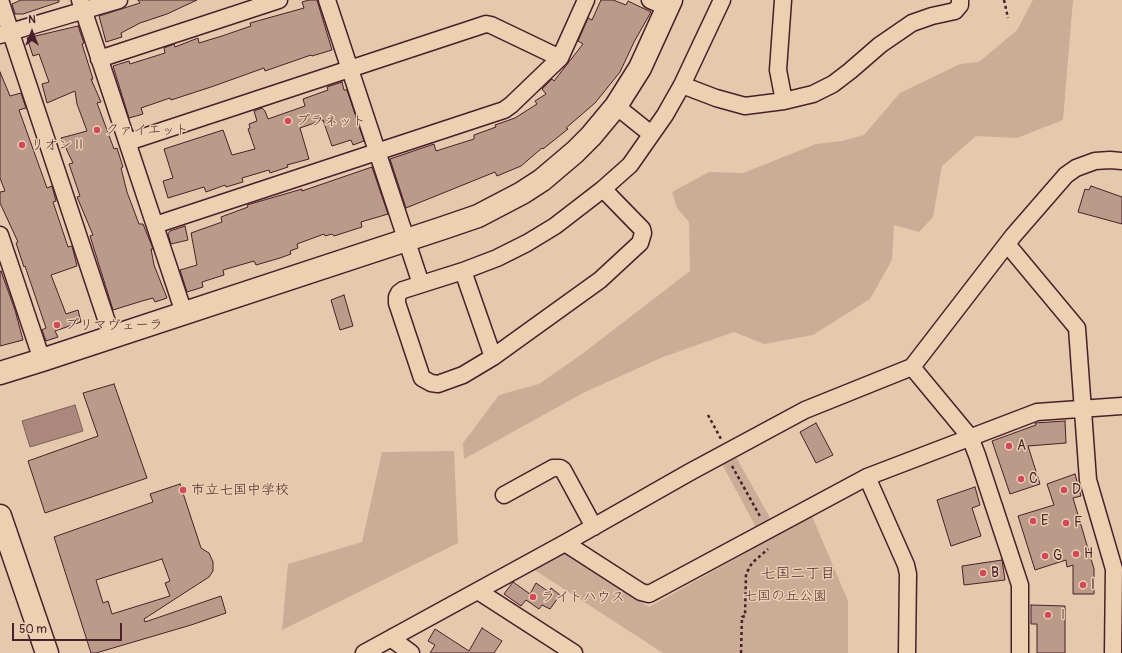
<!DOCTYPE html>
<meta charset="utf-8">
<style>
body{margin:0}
#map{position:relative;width:1122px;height:653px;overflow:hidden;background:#e5c9ad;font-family:Pangolin,sans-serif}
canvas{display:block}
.north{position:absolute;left:12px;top:12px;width:40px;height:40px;-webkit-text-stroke:3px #ebd0b2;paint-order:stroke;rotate:0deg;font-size:11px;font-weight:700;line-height:16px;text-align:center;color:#4a1f2b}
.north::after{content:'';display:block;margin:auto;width:14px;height:18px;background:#4a1f2b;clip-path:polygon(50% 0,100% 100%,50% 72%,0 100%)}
.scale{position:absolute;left:12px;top:623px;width:110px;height:18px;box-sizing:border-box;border:2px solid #4a1f2b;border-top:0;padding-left:5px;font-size:12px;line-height:14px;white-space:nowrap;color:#4a1f2b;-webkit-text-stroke:3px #ebd0b2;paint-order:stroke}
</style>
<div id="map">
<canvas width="1122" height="653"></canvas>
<div class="north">N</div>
<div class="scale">50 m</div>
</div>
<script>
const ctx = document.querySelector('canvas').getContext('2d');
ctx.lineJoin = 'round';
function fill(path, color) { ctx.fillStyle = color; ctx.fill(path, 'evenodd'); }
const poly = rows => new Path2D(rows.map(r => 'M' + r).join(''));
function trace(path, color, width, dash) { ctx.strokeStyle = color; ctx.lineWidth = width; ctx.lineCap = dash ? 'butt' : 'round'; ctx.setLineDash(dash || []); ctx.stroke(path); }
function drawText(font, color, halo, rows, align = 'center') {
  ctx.font = font + ' Pangolin,"Klee One",sans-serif'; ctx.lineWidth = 3; ctx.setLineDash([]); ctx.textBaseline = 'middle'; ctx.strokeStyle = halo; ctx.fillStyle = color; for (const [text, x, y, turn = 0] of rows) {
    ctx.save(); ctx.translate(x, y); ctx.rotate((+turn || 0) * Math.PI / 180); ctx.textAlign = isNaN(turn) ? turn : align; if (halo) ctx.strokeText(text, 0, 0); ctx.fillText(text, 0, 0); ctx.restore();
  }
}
fill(poly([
 [1033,0,1073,0,1063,120,1017,138,976,136,942,166,933,217,919,232,894,225,892,260,870,299,813,335,764,344,734,332,663,357,583,393,464,459,463,443,499,395,539,384,582,354,690,271,689,222,677,208,672,192,709,172,743,173,816,144,842,141,864,135,900,93,960,64,979,62,1017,30],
 [454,451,458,543,282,630,288,564,362,542,382,452],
 [736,457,773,523,758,531,722,464],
 [812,516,848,601,848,653,663,653,533,569,559,554,568,554,649,607]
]), '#cbad97');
const water = poly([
 [75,405,83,431,30,447,22,421,75,405]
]);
fill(water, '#aa887b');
trace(water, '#845e5b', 1);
const building = poly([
 [21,0,59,0,59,2,23,14,15,14,12,4,21,0],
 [138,0,197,0,167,14,140,23,121,33,122,37,106,42,99,16,140,3,138,0],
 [309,0,317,0,332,50,312,56,311,55,265,71,264,68,211,87,171,100,170,98,141,108,143,114,129,118,113,66,129,61,130,64,165,53,164,48,174,44,175,47,198,38,199,43,222,36,251,26,250,23,304,8,302,2,309,0],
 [601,0,613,0,626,5,628,1,651,12,634,42,620,72,595,103,566,128,568,129,543,149,542,148,521,166,497,176,495,172,406,208,390,159,434,144,436,151,474,139,474,135,496,127,495,125,515,118,537,104,535,101,546,94,542,89,552,79,554,81,583,44,578,41,588,18,592,20,601,0],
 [78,26,84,43,82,44,93,79,91,79,101,102,97,103,114,149,117,148,123,167,121,168,127,192,139,224,143,224,152,246,153,249,151,249,154,265,167,298,155,302,153,298,142,301,113,310,90,236,93,235,77,197,80,196,69,164,73,163,61,138,87,131,77,104,75,91,47,103,42,84,49,82,39,54,33,56,27,38,78,26],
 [0,72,10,96,21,93,26,108,19,110,47,188,52,186,56,201,53,202,68,247,72,246,77,266,51,275,66,314,78,310,81,322,55,331,58,337,46,341,42,330,46,328,25,266,24,267,16,243,18,242,0,203,0,192,5,191,0,178,0,72],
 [342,82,344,90,347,90,364,141,353,145,351,140,332,146,323,120,300,128,309,159,287,165,288,167,270,173,269,170,242,178,243,182,226,187,225,185,206,192,204,187,168,198,163,181,173,178,164,149,223,130,232,155,255,149,248,129,250,128,249,124,257,121,254,111,262,108,265,111,268,119,305,106,303,99,328,90,327,87,342,82],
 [372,167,388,214,361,222,362,227,334,236,332,234,325,236,324,234,297,244,298,248,290,251,291,254,280,258,256,265,254,261,223,270,224,275,202,282,203,287,187,292,180,270,197,265,191,233,222,222,221,217,248,207,247,205,302,189,302,191,372,167],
 [1091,186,1122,197,1122,224,1078,212,1085,189,1089,190,1091,186],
 [185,226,188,240,171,244,168,234,170,231,185,226],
 [1,271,15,310,23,340,0,346,0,272,1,271],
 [344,295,353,326,340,330,331,300,344,295],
 [114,384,147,478,45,513,28,461,98,436,83,393,114,384],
 [1065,421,1066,443,1028,446,1040,484,1010,494,992,441,1036,425,1035,423,1065,421],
 [816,423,833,455,816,463,800,432,816,423],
 [1075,474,1081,496,1073,498,1094,569,1094,594,1073,594,1073,565,1067,567,1066,560,1035,570,1018,516,1054,505,1047,484,1075,474],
 [180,484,201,548,209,553,213,562,213,571,209,577,144,619,145,622,221,596,226,613,191,625,96,653,91,653,54,537,153,502,150,494,180,484],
 [162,559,170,581,165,583,170,596,112,614,108,601,103,603,96,580,162,559],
 [975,487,980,505,972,508,981,536,951,546,937,500,975,487],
 [1002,560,1005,580,964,585,962,566,1002,560],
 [513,582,530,594,536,583,549,592,551,588,560,595,550,609,542,605,539,609,526,600,521,606,504,594,513,582],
 [1031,605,1065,606,1065,653,1037,653,1037,624,1031,624,1031,605],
 [482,628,502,641,494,653,430,653,435,645,428,641,435,629,469,651,482,628]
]);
fill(building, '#ba9a88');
trace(building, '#4a1f2b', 1);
const street = poly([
 [0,0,112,337],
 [80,0,184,313],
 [327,0,421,284],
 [650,0,668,8],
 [783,0,778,70,784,101],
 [0,35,119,0],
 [99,59,279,0],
 [682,85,716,98,745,106,784,101,813,94,833,84,850,71,880,45,912,23,932,16,955,11,960,5,960,0],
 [616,106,651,134],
 [128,142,486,24,491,25,560,58],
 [603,189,642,229,643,233,640,243,600,280,493,357,463,375,438,384,431,383,422,378,397,303,397,297,399,293,403,290,463,271,497,258,527,243,555,226,603,189,630,165,665,115,682,85,722,0],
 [155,225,504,110,511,105,560,58,586,0],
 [0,235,42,360],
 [1007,244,1077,328,1088,480,1114,569,1113,653],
 [463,271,493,357],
 [912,367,970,437,977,455,1020,585,1020,653],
 [867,477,906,565,908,574,907,653],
 [504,495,553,468,560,468,563,470,594,527],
 [565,543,641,592,649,594,867,477,1037,412,1122,406],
 [478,591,574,653],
 [393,637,396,642,411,653],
 [364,653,565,543,690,472,805,410,912,367,1013,236,1066,175,1076,168,1095,161,1110,160,1122,161]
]);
const secondary = poly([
 [0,373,42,360,443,228,478,216,522,193,542,180,575,152,591,136,616,106,640,68,671,0],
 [0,516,47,653]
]);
trace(street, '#4a1f2b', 19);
trace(secondary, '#4a1f2b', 25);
trace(poly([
 [1004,0,1008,18],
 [708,415,721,439],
 [732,466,761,518],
 [741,653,742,617,745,616,746,574,752,563,768,549]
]), '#4a1f2b', 2.5, [3, 3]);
trace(street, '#ebd0b2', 16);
trace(secondary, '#ebd0b2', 22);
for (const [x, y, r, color] of [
 [288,121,4,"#d1495b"],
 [97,130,4,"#d1495b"],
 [22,145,4,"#d1495b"],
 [57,325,4,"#d1495b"],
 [1009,446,4,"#d1495b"],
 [1021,479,4,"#d1495b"],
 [183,490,4,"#d1495b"],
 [1064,490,4,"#d1495b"],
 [1033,521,4,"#d1495b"],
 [1066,523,4,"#d1495b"],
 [1076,554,4,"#d1495b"],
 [1045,556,4,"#d1495b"],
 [983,573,4,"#d1495b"],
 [1083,585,4,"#d1495b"],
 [533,597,4,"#d1495b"],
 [1048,615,4,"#d1495b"]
]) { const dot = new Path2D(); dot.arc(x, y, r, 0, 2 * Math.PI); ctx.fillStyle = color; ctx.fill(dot); trace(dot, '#ebd0b2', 1.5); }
drawText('14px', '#4a1f2b', '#ebd0b2', [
 ["プラネット",296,121],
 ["クァイエット",105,130],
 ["リオンⅡ",30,145],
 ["プリマヴェーラ",65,325],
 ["A",1017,446],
 ["C",1029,479],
 ["市立七国中学校",191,490],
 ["D",1072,490],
 ["E",1041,521],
 ["F",1074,523],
 ["H",1084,554],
 ["G",1053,556],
 ["B",991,573],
 ["I",1091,585],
 ["ライトハウス",541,597],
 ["Ⅰ",1056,615]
], 'left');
drawText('14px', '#5d343b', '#ebd0b2', [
 ["七国の丘公園",785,596]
]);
drawText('15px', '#4a1f2b', '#ebd0b2', [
 ["七国二丁目",798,574]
]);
</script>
